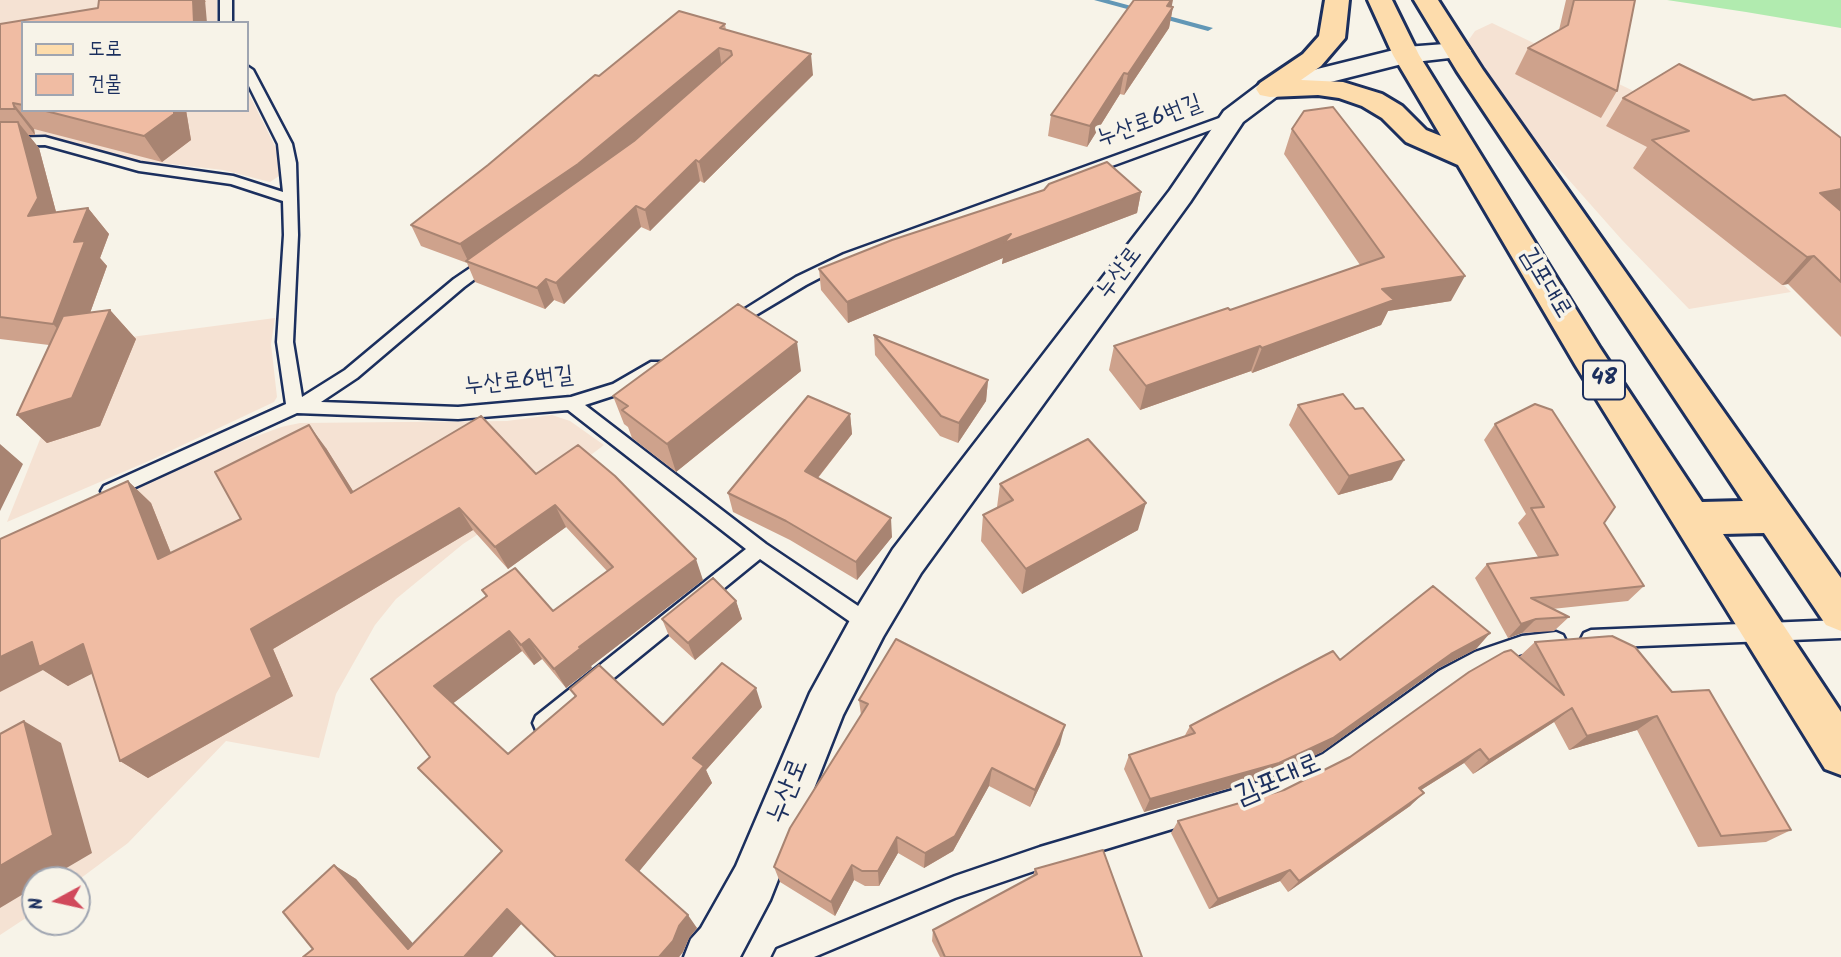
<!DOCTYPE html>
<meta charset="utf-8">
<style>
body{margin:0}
#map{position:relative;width:1841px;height:957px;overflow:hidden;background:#f7f3e8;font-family:Kalam,"Poor Story",sans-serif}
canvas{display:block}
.legend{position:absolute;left:21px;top:21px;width:228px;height:91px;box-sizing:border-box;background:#f7f3e8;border:2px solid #9fa5b1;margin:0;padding:9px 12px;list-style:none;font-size:21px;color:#1b2f5e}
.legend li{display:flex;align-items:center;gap:14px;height:35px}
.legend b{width:35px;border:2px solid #9fa5b1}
.north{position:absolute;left:21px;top:866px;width:70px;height:70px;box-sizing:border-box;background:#f7f3e8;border:2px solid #9fa5b1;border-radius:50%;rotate:262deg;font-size:19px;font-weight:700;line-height:28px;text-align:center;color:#1b2f5e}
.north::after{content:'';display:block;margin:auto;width:24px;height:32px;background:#d1495b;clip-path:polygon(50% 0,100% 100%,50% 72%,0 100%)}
</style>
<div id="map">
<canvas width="1841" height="957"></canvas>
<ul class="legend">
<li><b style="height:9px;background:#fddcac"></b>도로</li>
<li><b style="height:19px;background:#f0bca3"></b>건물</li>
</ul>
<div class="north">N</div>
</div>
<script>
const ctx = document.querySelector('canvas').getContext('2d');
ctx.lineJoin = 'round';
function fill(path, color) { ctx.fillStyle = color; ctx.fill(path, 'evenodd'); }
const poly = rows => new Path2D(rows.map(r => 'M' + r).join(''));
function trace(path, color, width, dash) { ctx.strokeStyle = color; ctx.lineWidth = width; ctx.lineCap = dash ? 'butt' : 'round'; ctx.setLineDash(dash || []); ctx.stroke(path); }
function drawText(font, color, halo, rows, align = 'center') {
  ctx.font = font + ' Kalam,"Poor Story",sans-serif'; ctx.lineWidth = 7; ctx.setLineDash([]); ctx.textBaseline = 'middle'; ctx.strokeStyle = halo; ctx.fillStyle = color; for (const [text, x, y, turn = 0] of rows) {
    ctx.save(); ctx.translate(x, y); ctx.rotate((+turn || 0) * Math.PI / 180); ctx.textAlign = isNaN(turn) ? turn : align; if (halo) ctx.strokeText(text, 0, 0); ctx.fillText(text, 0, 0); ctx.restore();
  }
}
fill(poly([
 [0,0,217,0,217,23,23,23,23,110,247,110,247,90,278,152,279,176,270,182,223,170,135,160,40,134,29,133,0,137],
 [1492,23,1646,97,1763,265,1791,292,1689,309,1622,240,1514,118,1486,75,1468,41,1475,31],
 [275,318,271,344,277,397,274,402,151,460,7,522,78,344],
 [552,415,570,421,604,445,536,496,463,544,396,599,375,625,336,694,319,758,226,741,128,843,77,881,35,880,35,912,0,935,0,550,215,452,281,427,300,423,507,421]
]), '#f5e2d3');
fill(poly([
 [1667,0,1841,0,1841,28,1746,12]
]), '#b1ebaf');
fill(poly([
 [1094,0,1109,0,1213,28,1208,31,1094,0]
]), '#6297b6');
const service = poly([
 [220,0,232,0,232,23,220,23,220,0],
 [247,66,253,70,292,144,296,163,298,235,293,342,302,397,345,370,454,279,485,258,495,258,497,261,495,264,464,287,357,378,321,402,458,407,571,397,613,384,651,362,663,362,665,366,663,370,625,392,585,405,766,544,876,618,879,624,876,630,869,633,862,630,760,559,550,730,543,733,536,730,533,723,536,716,746,549,568,410,458,419,297,413,116,496,104,496,101,491,104,486,286,404,277,342,284,235,283,201,231,184,139,171,45,145,0,146,0,138,45,137,140,163,233,176,283,192,278,144,247,82,247,66],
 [1233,113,1238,114,1238,120,854,260,806,285,734,328,724,328,721,324,796,277,844,254,1233,113],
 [1841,620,1841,638,1591,648,1584,645,1581,639,1584,633,1591,630,1841,620],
 [1556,632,1563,635,1566,641,1563,647,1522,654,1488,665,1453,685,1337,768,1281,796,1040,869,955,898,814,957,773,957,777,949,955,876,1040,847,1270,779,1323,754,1439,671,1475,652,1522,636,1556,632]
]);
const minor = poly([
 [1458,43,1467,46,1471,51,1467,56,1406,63,1279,95,1243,122,1190,202,921,573,883,637,843,715,770,900,740,957,684,957,691,939,701,928,736,866,810,693,855,611,893,549,1170,190,1224,111,1261,83,1406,47,1458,43]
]);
const primary = poly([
 [1325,0,1349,0,1345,38,1321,66,1301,80,1343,82,1382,94,1402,106,1426,130,1441,136,1393,55,1368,0,1392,0,1419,55,1600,348,1702,502,1743,501,1457,71,1414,0,1438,0,1483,70,1841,578,1841,631,1826,625,1764,533,1723,534,1841,712,1841,775,1825,769,1576,366,1458,165,1406,142,1382,118,1362,106,1339,98,1318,95,1270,97,1260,95,1256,89,1260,83,1303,54,1319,36,1325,0]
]);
trace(service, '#1b2f5e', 5);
trace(minor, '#1b2f5e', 5);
trace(primary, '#1b2f5e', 6);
fill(service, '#f7f3e8');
fill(minor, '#f7f3e8');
fill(primary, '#fddcac');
fill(poly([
 [99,0,205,0,206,2,23,23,23,110,186,110,191,140,162,162,34,129,35,135,28,135,39,148,56,212,88,208,109,234,100,258,107,266,90,313,110,310,136,339,100,426,47,443,17,415,49,345,0,339,0,24,98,8],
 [1566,0,1635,0,1617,91,1601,118,1515,74,1528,48,1559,30],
 [1172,7,1173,7,1169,28,1124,95,1120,94,1087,147,1048,136,1051,115],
 [725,24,726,30,813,75,704,183,700,181,650,231,641,227,564,304,554,300,545,309,475,282,467,263,421,246,411,225,488,165],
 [1623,98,1753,100,1841,138,1841,337,1788,284,1782,285,1633,168,1647,147,1606,126],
 [1292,129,1451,301,1388,311,1381,325,1252,373,1251,371,1140,410,1109,370,1114,346,1230,310,1360,265,1284,154],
 [1141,192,1137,213,1002,264,1003,258,848,323,821,290,819,269],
 [874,335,988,380,986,401,958,443,940,436,875,355],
 [801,371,676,472,632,438,628,427,624,424,613,396],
 [1298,405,1392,480,1338,495,1289,425],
 [850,414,852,434,818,478,892,537,857,580,790,540,733,512,728,493],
 [1495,424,1604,523,1644,586,1628,601,1552,609,1569,617,1554,631,1522,633,1508,638,1475,578,1487,564,1538,557,1518,523,1526,514,1484,440],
 [326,448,353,491,536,474,703,580,591,666,592,668,566,688,542,659,534,665,522,651,453,703,508,754,575,696,570,689,663,725,762,707,706,770,712,783,639,871,697,928,689,938,683,952,679,957,556,957,522,923,492,957,303,957,313,949,334,865,356,879,413,944,502,851,430,757,486,596,482,590,553,611,607,571,566,527,508,569,473,530,273,649,293,696,148,778,120,761,92,673,68,686,43,670,128,481,151,503,171,553,241,519],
 [1000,484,1138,530,1022,594,981,541,983,515,997,507],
 [736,601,742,619,695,660,669,636,662,619],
 [1490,633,1476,649,1437,669,1322,752,1269,777,1144,812,1124,769,1129,755,1184,737,1190,726,1340,660],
 [1535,642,1672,692,1791,830,1766,842,1698,847,1637,730,1569,750,1554,722,1473,774,1464,763,1421,790,1410,806,1288,892,1280,881,1209,909,1171,833,1178,821,1284,790,1350,757,1519,657],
 [859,700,1060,744,1030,807,989,786,953,851,924,868,898,853,879,886,865,886,854,880,835,916,780,882,774,867,861,715],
 [1035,869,1142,957,940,957,932,941,933,930,1033,876]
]), '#cea28c');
fill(poly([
 [193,0,205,0,207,23,194,23],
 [1171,0,1173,0,1171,10,1173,7,1169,28,1124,95,1128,74],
 [719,48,722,69,584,185,469,263,460,244],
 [811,54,813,75,704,183,699,162],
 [1124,73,1120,94,1087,147,1090,126],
 [13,103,34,129,35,135,15,109],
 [174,110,186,110,191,140,162,162,144,136],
 [18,122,39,148,59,223,28,216],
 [696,160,700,181,650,231,645,210],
 [1841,189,1841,213,1820,193],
 [1141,192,1137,213,1002,264,1003,258,848,323,847,302,1011,234],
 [636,206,641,227,564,304,556,283],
 [88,208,109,234,100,258,107,266,77,349,53,324,74,242],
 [1814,256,1788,284,1782,285,1807,257],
 [1465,276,1451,301,1388,311,1381,325,1252,373,1262,348,1382,289],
 [546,279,554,300,545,309,537,288],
 [110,310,136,339,100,426,47,443,17,415],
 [797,342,801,371,676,472,667,444],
 [1260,346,1251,371,1140,410,1146,386],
 [988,380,986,401,958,443,959,423],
 [850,414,852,434,808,490,805,471],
 [309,425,326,448,368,515,351,493],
 [0,444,23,464,0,511],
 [1404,460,1392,480,1338,495,1349,476],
 [128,481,151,503,182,581,158,559],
 [1146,503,1138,530,1022,594,1026,569],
 [555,505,566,527,508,569,495,547],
 [459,508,473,530,273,649,293,696,148,778,120,761,251,629],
 [891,518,892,537,857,580,856,562],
 [696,559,703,580,591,666,592,668,566,688,554,669,579,647],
 [736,601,742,619,695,660,688,643],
 [1536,619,1522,633,1508,638,1521,624],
 [509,631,522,651,451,705,434,686],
 [1490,633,1476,649,1437,669,1322,752,1269,777,1144,812,1150,799,1451,654],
 [529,639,542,659,534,665,521,645],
 [32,642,83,644,111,664,68,686,43,670,0,692,0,657],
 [756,688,762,707,706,770,712,783,637,874,626,860,693,758],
 [1572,708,1554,722,1473,774,1489,760],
 [1657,716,1637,730,1569,750,1587,736],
 [24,721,61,743,92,853,46,880,35,880,35,887,0,908,0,866],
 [1065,725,1060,744,1030,807,1035,790],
 [1480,749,1464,763,1405,800,1419,788],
 [992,768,989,786,953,851,924,868,925,853],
 [1424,793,1410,806,1288,892,1299,881],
 [897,837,898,853,879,886,878,871],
 [334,865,356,879,425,957,408,949],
 [852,865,854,880,835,916,831,902],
 [1290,870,1280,881,1209,909,1218,899],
 [507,909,523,922,492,957,464,957],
 [688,915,697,928,689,938,683,952,679,957,659,957,679,926]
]), '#a88472');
const building = poly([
 [99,0,193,0,194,23,23,23,23,105,13,103,15,109,0,109,0,24,98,8,99,0],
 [1134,0,1171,0,1167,6,1173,7,1128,74,1124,73,1090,126,1051,115,1134,0],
 [1574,0,1635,0,1617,91,1528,48,1568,25,1574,0],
 [679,11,725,24,720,28,811,54,699,162,696,160,645,210,636,206,556,283,546,279,537,288,466,261,634,141,732,55,731,51,719,48,578,164,460,244,411,225,488,165,595,75,599,76,679,11],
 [1679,64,1753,100,1785,95,1841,138,1841,189,1820,193,1841,211,1841,282,1814,256,1807,257,1652,140,1689,131,1623,98,1679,64],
 [1333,107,1465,276,1382,289,1394,300,1262,348,1260,346,1146,386,1114,346,1228,308,1230,310,1384,257,1292,129,1304,111,1333,107],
 [42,110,174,110,174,114,144,136,42,110],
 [0,122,18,122,38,198,28,216,88,208,74,242,85,241,53,324,0,317,0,122],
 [1107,162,1141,192,1004,243,1011,234,847,302,819,269,892,240,1044,190,1049,184,1107,162],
 [738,304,797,342,667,444,622,410,628,406,613,396,738,304],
 [110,310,72,398,17,415,63,316,110,310],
 [874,335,988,380,959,423,941,416,874,335],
 [1343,394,1355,409,1363,408,1404,460,1349,476,1298,405,1343,394],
 [808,396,850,414,805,471,891,518,856,562,786,521,728,493,808,396],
 [1535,404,1552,410,1615,507,1604,523,1644,586,1531,598,1569,617,1536,619,1521,624,1487,564,1558,555,1531,508,1544,507,1495,424,1535,404],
 [481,416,536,474,578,445,615,476,696,559,579,647,581,648,554,669,529,639,521,645,509,631,434,686,508,754,576,696,570,689,599,665,663,725,722,663,756,688,693,758,704,766,626,860,688,915,679,926,673,941,659,957,556,957,507,909,464,957,303,957,313,949,283,912,334,865,408,949,502,851,418,768,430,757,371,679,487,596,482,590,515,568,553,611,613,567,555,505,495,547,459,508,251,629,272,677,120,761,83,644,39,667,32,642,0,657,0,539,128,481,158,559,241,519,215,472,309,425,351,493,481,416],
 [1088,439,1146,503,1026,569,983,515,1013,500,1000,484,1088,439],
 [713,578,736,601,688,643,662,619,713,578],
 [1433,586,1490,633,1451,654,1333,738,1279,763,1150,799,1129,755,1195,733,1190,726,1333,651,1340,660,1433,586],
 [1612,636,1635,647,1672,692,1709,690,1791,830,1721,836,1657,716,1587,736,1572,708,1489,760,1480,749,1419,788,1424,793,1299,881,1290,870,1218,899,1178,821,1284,790,1350,757,1469,672,1504,652,1511,650,1564,695,1535,642,1612,636],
 [896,639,1065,725,1035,790,992,768,955,836,925,853,897,837,878,871,862,871,852,865,831,902,774,867,790,828,868,704,859,700,896,639],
 [24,721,53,835,0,866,0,734,24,721],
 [1103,850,1142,957,945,957,933,930,1037,874,1035,869,1103,850]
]);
fill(building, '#f0bca3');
trace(building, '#a88472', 2);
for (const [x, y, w] of [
 [1604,380,42]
]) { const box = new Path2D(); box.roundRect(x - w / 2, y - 19.5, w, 39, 5); ctx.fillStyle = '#f7f3e8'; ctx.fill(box); trace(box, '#1b2f5e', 2); }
drawText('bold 23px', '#1b2f5e', null, [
 ["48",1604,380]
]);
drawText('24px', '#1b2f5e', '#f7f3e8', [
 ["누산로6번길",1150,123,-20],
 ["누산로",1121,274,-53],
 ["김포대로",1544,284,59],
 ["누산로6번길",519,383,-6]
]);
drawText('28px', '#1b2f5e', '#f7f3e8', [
 ["김포대로",1279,782,-23],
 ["누산로",790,792,-68]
]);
</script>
